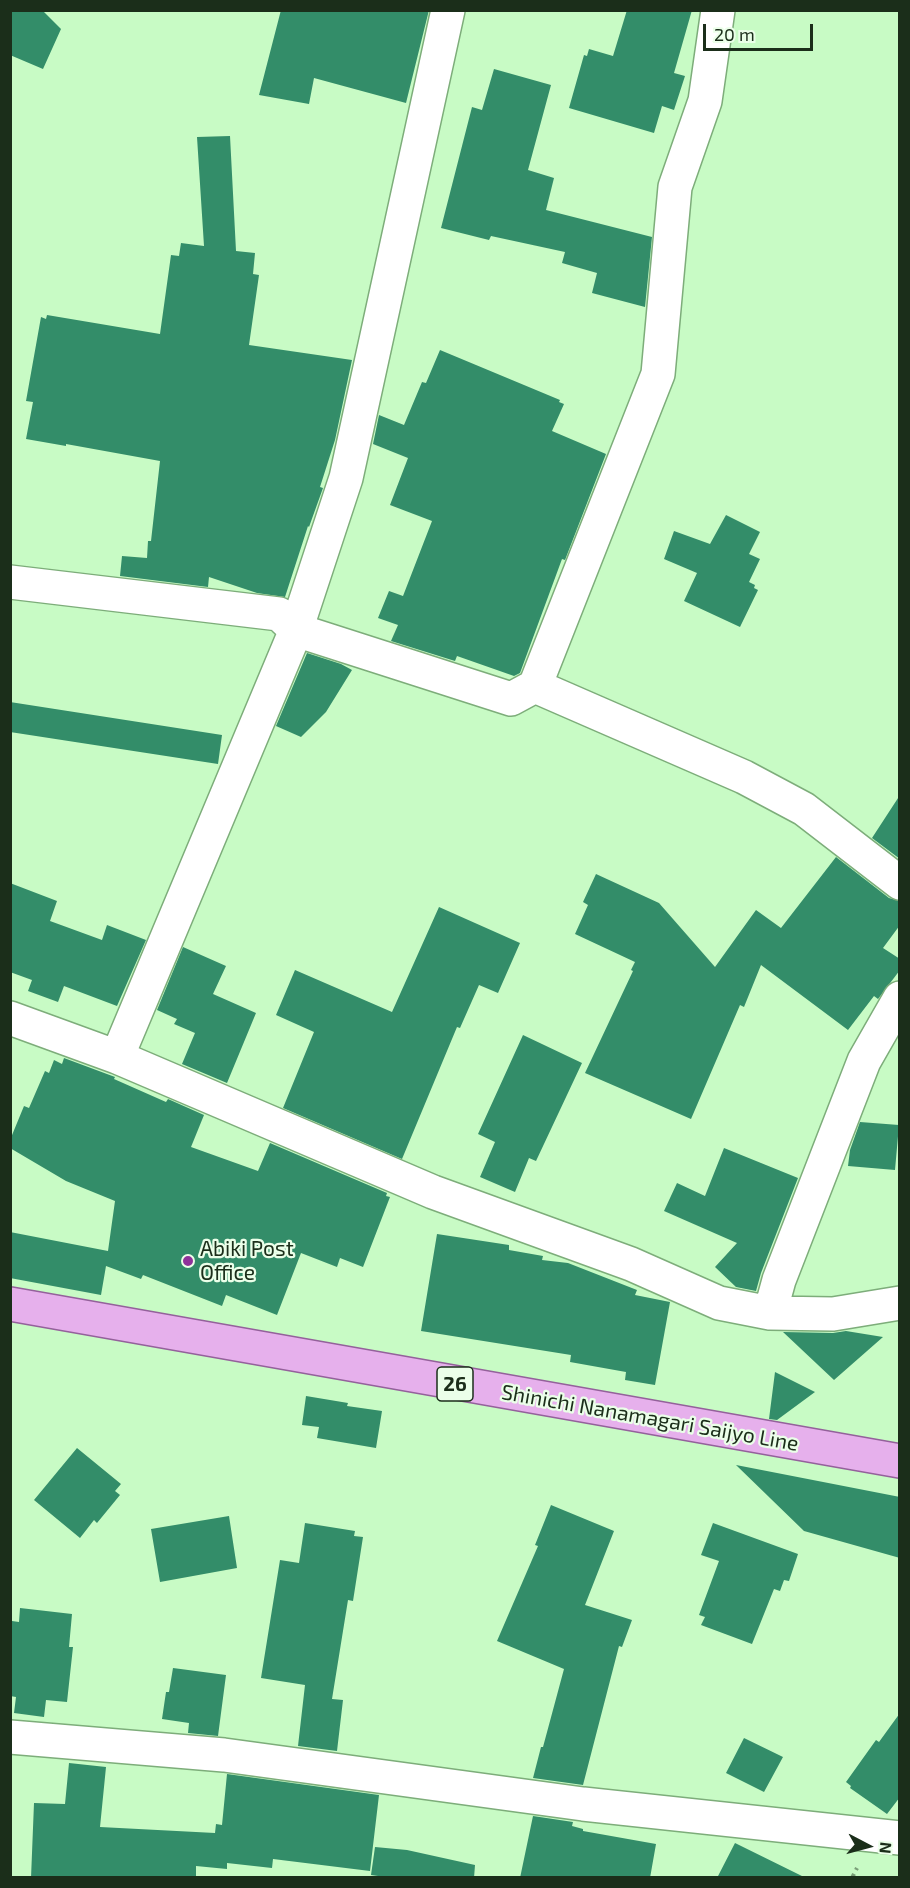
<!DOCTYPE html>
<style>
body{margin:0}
#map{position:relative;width:910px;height:1888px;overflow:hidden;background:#c8fbc5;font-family:"Exo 2",sans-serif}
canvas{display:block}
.frame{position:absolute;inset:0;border:12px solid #1b2e1a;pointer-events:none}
.north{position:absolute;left:838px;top:1816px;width:60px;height:60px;-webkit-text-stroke:4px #ebffe9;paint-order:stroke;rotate:96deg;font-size:16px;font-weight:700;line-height:24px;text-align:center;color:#1b2e1a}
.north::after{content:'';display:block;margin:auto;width:21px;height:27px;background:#1b2e1a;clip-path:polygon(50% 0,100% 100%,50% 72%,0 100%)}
.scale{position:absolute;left:703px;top:24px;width:110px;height:27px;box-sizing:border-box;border:3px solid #1b2e1a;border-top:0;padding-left:8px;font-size:18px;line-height:21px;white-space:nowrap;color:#1b2e1a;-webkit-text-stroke:4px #ebffe9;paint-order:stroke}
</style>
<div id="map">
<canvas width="910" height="1888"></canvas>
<div class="frame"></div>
<div class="north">N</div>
<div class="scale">20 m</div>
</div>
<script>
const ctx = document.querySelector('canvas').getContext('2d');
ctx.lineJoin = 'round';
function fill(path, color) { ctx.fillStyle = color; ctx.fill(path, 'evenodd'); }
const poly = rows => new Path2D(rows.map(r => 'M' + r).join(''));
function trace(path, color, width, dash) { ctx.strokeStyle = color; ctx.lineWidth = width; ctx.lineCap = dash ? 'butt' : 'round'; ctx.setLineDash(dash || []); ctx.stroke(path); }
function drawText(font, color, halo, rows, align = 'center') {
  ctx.font = font + ' "Exo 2",sans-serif'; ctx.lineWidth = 4.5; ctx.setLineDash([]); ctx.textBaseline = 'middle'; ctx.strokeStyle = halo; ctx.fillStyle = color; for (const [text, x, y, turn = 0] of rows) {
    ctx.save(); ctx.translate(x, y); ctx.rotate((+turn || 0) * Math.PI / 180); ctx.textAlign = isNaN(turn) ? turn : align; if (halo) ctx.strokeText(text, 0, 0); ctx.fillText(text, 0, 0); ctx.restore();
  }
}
fill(poly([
 [10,10,42,10,61,29,43,69,10,55],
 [281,10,429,10,406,103,314,78,309,104,259,95],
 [627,10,692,10,674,73,685,76,674,110,662,106,654,133,569,108,584,55,587,56,589,49,613,56],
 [494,69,551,85,528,170,554,178,546,210,652,237,645,307,592,293,597,273,562,263,565,252,491,236,489,240,441,228,472,107,482,110],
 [230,136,236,251,255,253,253,274,259,275,249,345,352,360,335,440,320,487,323,488,309,527,308,526,285,597,257,593,209,577,208,587,120,576,122,556,147,558,148,541,151,541,160,461,66,444,66,446,26,439,33,402,26,401,41,317,46,319,47,315,160,334,171,255,179,256,181,243,204,246,197,137],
 [440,350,560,400,559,402,564,404,552,431,606,454,565,560,562,559,520,673,514,676,457,656,455,661,391,641,398,625,378,618,389,591,403,596,432,521,390,505,408,458,373,444,379,415,404,425,422,382,426,383],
 [726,515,760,532,749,554,760,559,749,582,755,585,754,588,758,590,740,627,684,601,697,573,664,559,674,531,710,544],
 [307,653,341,664,352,670,326,712,301,737,276,726],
 [10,702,222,735,218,764,10,732],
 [900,795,900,859,872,838],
 [836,857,889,898,900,901,900,925,883,948,900,959,900,970,878,999,874,996,848,1030,761,965,744,1007,740,1005,691,1119,585,1073,633,971,631,970,635,962,575,934,588,905,583,902,596,874,659,903,715,967,756,910,781,928],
 [10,883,57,901,50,921,102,940,107,925,146,940,117,1006,64,986,58,1002,28,991,32,980,10,972],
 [439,907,520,943,498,993,479,985,460,1028,457,1027,402,1159,283,1108,314,1032,276,1015,295,970,392,1012],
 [183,947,226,966,213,994,256,1013,227,1083,182,1064,195,1033,174,1024,177,1019,157,1010],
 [523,1035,582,1063,536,1161,529,1158,515,1192,480,1177,495,1142,478,1134],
 [64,1058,115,1077,114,1079,166,1102,168,1099,204,1115,191,1147,258,1171,270,1143,387,1193,386,1196,390,1197,363,1267,340,1258,337,1267,301,1253,277,1315,226,1295,222,1306,143,1275,141,1279,106,1266,101,1295,10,1278,10,1232,108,1251,115,1201,66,1181,10,1148,10,1140,24,1106,29,1108,45,1071,49,1073,54,1060,62,1064],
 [860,1122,899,1125,895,1170,848,1166,850,1150],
 [724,1148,798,1178,761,1273,756,1291,736,1287,715,1267,737,1243,664,1211,677,1183,705,1196],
 [437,1234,509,1245,509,1250,543,1256,542,1260,568,1263,637,1290,635,1295,670,1302,655,1385,625,1380,626,1372,570,1362,571,1355,421,1331],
 [846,1331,883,1337,834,1380,783,1332,833,1333],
 [775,1372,815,1392,777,1420,769,1419],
 [306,1396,348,1403,347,1406,382,1411,376,1448,317,1438,319,1427,302,1425],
 [77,1448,121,1484,115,1491,120,1495,97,1523,94,1520,80,1538,34,1500],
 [736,1465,900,1497,900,1558,804,1531],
 [551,1505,614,1531,585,1605,632,1620,622,1647,619,1646,583,1785,533,1778,541,1747,543,1747,564,1669,497,1641,538,1546,535,1545],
 [229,1516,237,1568,160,1582,151,1529],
 [305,1523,355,1531,354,1536,363,1537,353,1601,348,1600,332,1699,343,1700,337,1751,298,1746,305,1685,261,1678,280,1560,299,1563],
 [713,1523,798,1554,789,1581,784,1580,780,1591,774,1589,752,1644,701,1625,705,1617,699,1615,719,1561,701,1555],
 [20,1608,72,1614,69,1647,73,1647,67,1702,46,1700,44,1717,14,1713,16,1697,10,1696,10,1637,12,1621,19,1622],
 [173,1668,226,1675,218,1736,188,1733,189,1723,162,1719,166,1692,169,1692],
 [900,1713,900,1797,887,1814,850,1788,851,1786,846,1782,876,1740,879,1742],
 [744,1738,783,1757,764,1792,726,1773],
 [69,1763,106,1767,100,1827,215,1833,216,1824,222,1825,227,1774,379,1795,370,1871,273,1859,272,1868,227,1863,227,1869,196,1866,196,1878,31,1878,34,1803,65,1804],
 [533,1816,573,1822,572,1826,583,1829,583,1831,656,1844,650,1878,520,1878],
 [735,1843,806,1878,717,1878],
 [375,1847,407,1850,475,1865,474,1878,392,1878,371,1875]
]), '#338d69');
const street = poly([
 [10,582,279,614,296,630,511,699,535,686,658,374,675,187,705,101,718,10],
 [535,686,744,777,804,809,900,883],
 [10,1018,117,1057,433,1192,631,1264,719,1303,770,1313,833,1314,900,1303],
 [117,1057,296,630,346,478,448,10],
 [770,1313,779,1280,864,1061,900,998],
 [10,1737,224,1755,583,1804,900,1838]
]);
const primary = poly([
 [10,1304,900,1461]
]);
trace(street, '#7dad7a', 36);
trace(primary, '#94619b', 36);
trace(poly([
 [852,1878,857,1868]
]), '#7a9f78', 4, [4.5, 4.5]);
trace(street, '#fff', 33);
trace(primary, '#e6b0ec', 33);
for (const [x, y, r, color] of [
 [188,1261,6,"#8f319a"]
]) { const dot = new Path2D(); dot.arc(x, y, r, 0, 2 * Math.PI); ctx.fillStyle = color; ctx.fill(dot); trace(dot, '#ebffe9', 2); }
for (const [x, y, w] of [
 [455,1384,36]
]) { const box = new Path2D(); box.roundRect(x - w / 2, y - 17, w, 34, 4.5); ctx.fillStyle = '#ebffe9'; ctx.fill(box); trace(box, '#1b2e1a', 1.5); }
drawText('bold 20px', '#1b2e1a', null, [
 ["26",455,1384]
]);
drawText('21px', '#1b2e1a', '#ebffe9', [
 ["Abiki Post",200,1249],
 ["Office",200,1273]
], 'left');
drawText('21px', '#1b2e1a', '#ebffe9', [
 ["Shinichi Nanamagari Saijyo Line",650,1418,10]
]);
</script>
